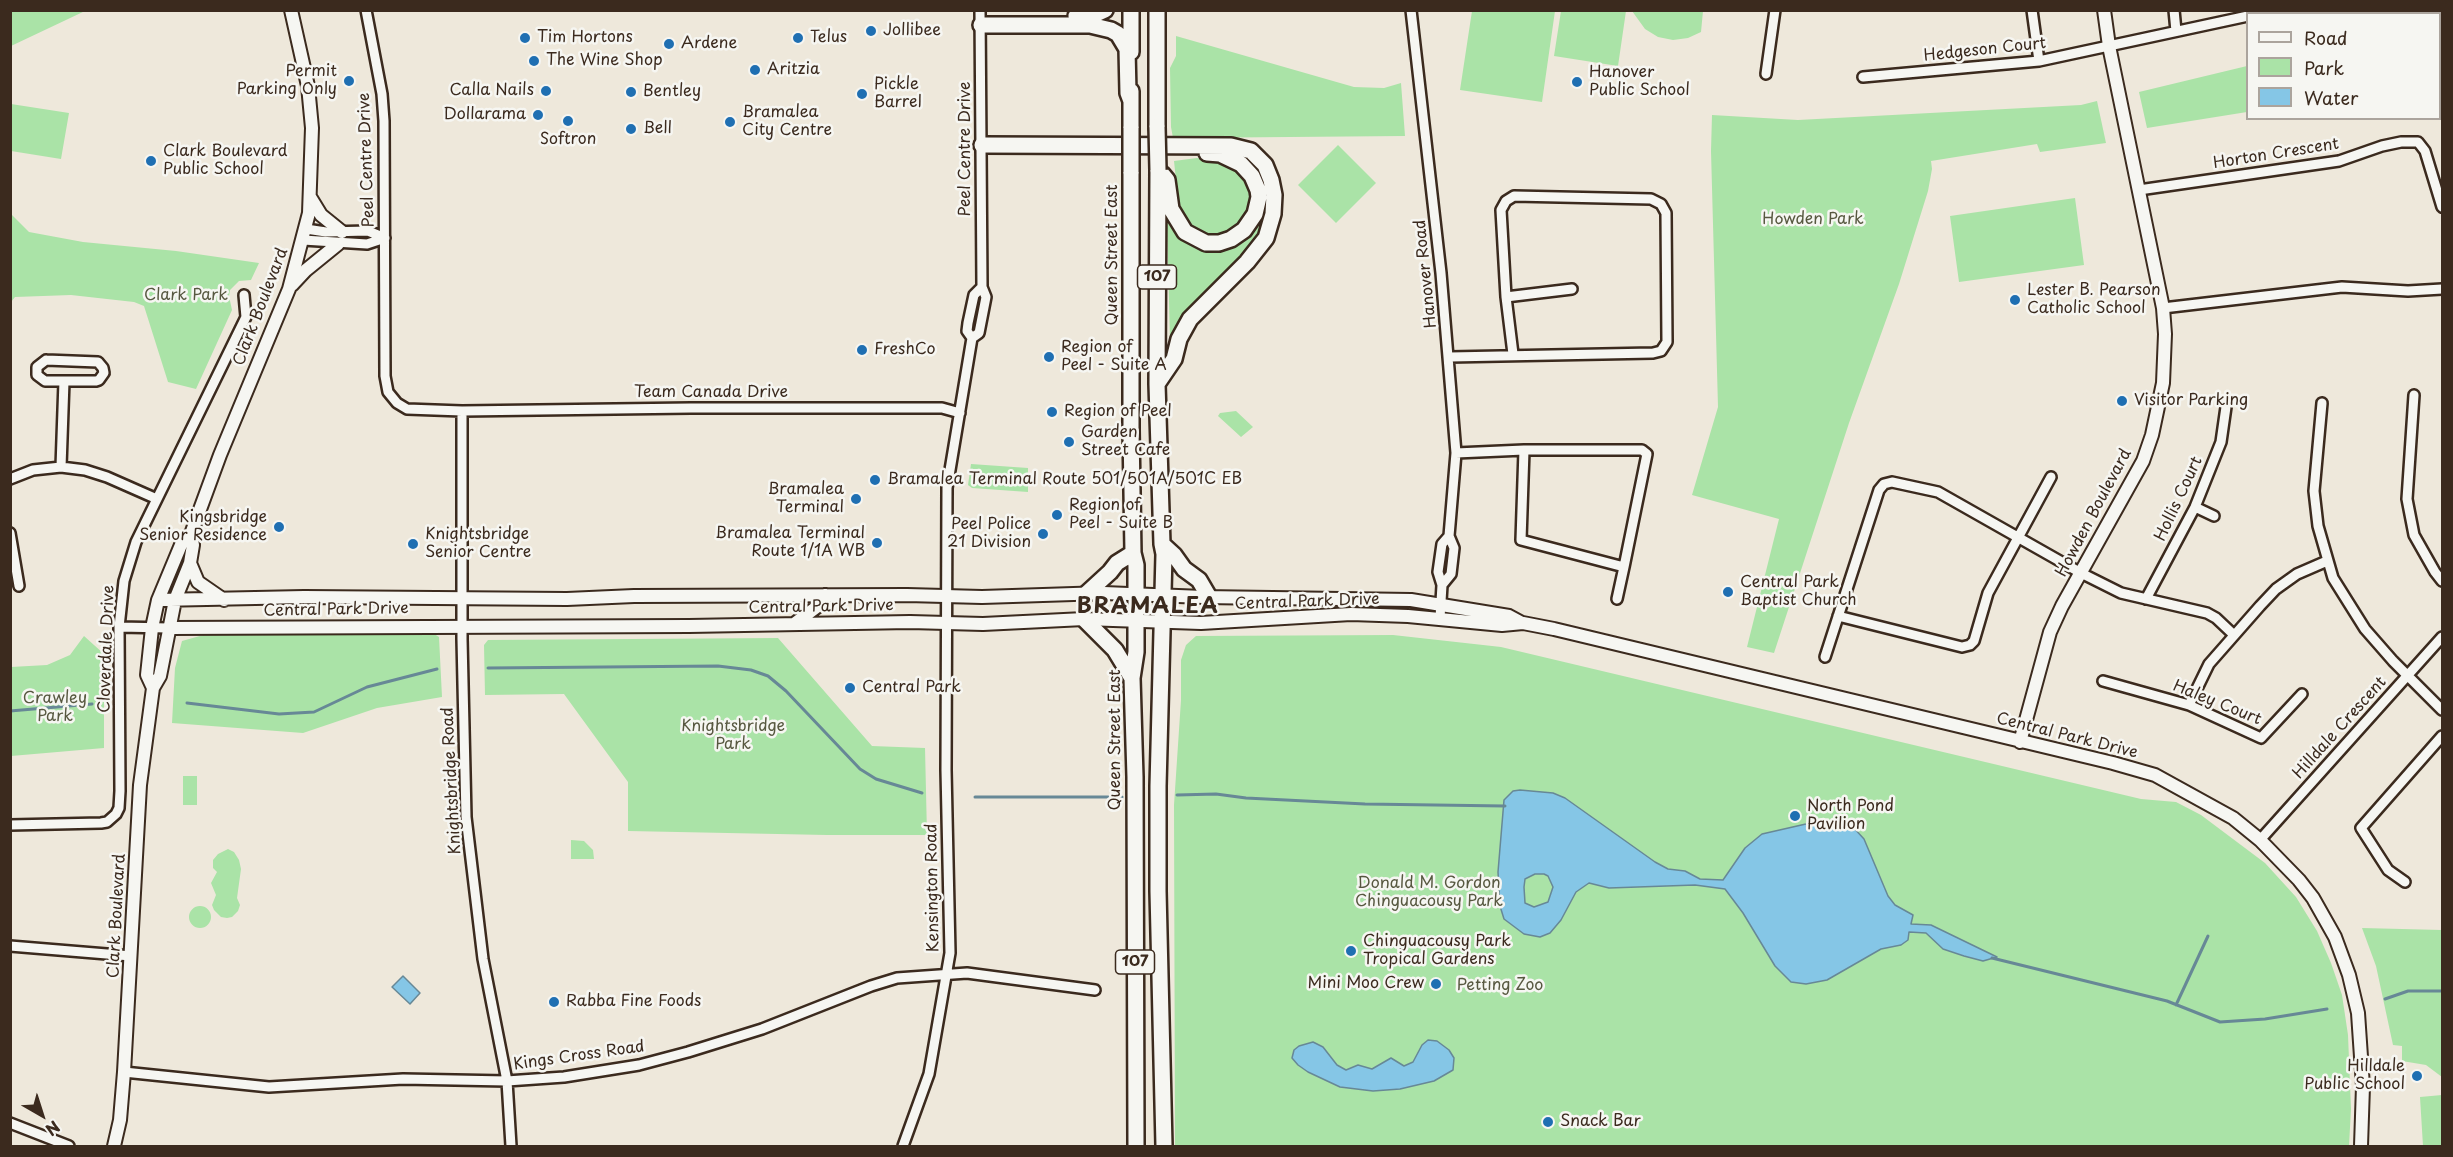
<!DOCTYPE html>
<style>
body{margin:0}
#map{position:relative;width:2453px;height:1157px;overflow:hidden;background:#eee8db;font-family:"Playpen Sans",sans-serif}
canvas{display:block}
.frame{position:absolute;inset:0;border:12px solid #3b2a1e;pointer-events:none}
.legend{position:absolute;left:2246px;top:12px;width:195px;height:108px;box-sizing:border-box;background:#f6f6f2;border:2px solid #aba49d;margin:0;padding:8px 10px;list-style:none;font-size:18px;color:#3b2a1e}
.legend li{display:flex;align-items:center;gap:12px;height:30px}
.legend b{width:30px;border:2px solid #aba49d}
.north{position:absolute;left:12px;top:1085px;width:60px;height:60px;-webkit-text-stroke:4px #f6f6f2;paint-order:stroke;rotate:141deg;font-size:16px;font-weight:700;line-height:24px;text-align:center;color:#3b2a1e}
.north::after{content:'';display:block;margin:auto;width:21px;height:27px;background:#3b2a1e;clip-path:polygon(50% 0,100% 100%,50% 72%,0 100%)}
</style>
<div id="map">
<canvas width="2453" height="1157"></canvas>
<div class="frame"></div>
<ul class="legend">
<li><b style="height:8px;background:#f6f6f2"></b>Road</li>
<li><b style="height:16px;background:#aae3a7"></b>Park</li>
<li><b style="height:16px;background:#85c6e6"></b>Water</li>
</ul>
<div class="north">N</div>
</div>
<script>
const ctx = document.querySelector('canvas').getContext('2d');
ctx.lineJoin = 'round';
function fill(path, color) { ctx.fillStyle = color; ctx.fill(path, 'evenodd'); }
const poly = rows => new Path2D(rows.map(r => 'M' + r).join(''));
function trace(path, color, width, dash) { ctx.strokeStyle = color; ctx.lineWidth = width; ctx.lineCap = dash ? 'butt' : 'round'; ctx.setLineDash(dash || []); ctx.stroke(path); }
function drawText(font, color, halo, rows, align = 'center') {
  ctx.font = font + ' "Playpen Sans",sans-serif'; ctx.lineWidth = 5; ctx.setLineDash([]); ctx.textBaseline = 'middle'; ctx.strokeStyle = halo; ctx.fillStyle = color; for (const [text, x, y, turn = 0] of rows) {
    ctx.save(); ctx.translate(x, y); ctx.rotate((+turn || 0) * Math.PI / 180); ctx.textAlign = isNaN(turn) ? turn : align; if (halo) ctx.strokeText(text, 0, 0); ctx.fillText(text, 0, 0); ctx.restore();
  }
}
fill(poly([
 [11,10,85,10,85,11,11,46],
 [2327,10,2442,11,2442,81,2440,82,2440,14,2326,13],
 [1472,11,1555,11,1542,102,1460,90],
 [1561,11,1626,11,1618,66,1554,56],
 [1632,11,1703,11,1701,32,1688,38,1673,40,1658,37,1645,29],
 [1176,36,1354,87,1384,88,1401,83,1405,136,1173,138,1171,127,1170,68,1176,56],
 [2247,66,2247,112,2147,128,2139,92],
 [2097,101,2106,143,2040,152,2037,144,1931,161,1932,169,1928,191,1899,284,1849,423,1774,653,1747,647,1779,519,1692,495,1718,407,1711,151,1712,115,1798,120,2081,105],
 [11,104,69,113,61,159,11,151],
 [1338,145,1376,183,1336,223,1298,185],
 [1234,153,1248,158,1259,167,1266,181,1267,215,1258,241,1186,316,1170,342,1167,219,1181,240,1212,253,1239,245,1257,228,1265,201],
 [1197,158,1223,161,1241,169,1253,187,1253,207,1232,235,1212,239,1195,233,1180,218,1174,161],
 [2075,198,2084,265,1959,282,1950,216],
 [11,214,29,232,83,242,176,251,259,263,251,280,239,281,230,290,229,296,232,310,196,389,168,382,144,306,134,302,71,295,15,297,11,302],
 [1236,411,1253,427,1241,437,1218,416,1220,413],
 [971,464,1028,468,1028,492,972,488,968,485],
 [431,632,439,637,442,697,377,708,303,733,172,723,175,668,182,641,207,634],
 [1393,635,1501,647,2141,799,2176,802,2201,815,2265,863,2296,897,2317,931,2331,963,2342,995,2348,1035,2351,1109,2349,1146,1175,1146,1174,805,1181,700,1181,660,1186,645,1196,636],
 [84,636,104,654,104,748,11,756,11,667,47,665,70,655],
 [778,638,872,746,925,748,927,835,827,835,628,831,628,782,564,694,485,695,484,645,488,640],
 [183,776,197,776,197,805,183,805],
 [571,840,584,841,593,850,594,859,571,859],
 [228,849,234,852,239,860,241,869,237,898,240,905,238,911,232,917,227,918,221,917,214,910,212,905,216,895,211,883,217,872,213,868,213,860,218,854],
 '189 917a11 11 0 1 1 22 0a11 11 0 1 1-22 0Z',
 [2362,928,2442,930,2442,1077,2426,1065,2402,1061,2402,1046,2393,1045,2376,966],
 [2442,1095,2442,1146,2423,1146,2420,1097]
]), '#aae3a7');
const water = poly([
 [1520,790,1553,793,1565,798,1655,862,1668,869,1685,871,1700,879,1723,880,1745,848,1762,834,1819,821,1852,826,1864,839,1888,896,1895,905,1913,915,1911,924,1931,925,1997,957,1983,961,1964,956,1943,949,1926,933,1909,932,1908,940,1901,945,1881,949,1827,980,1806,984,1791,982,1775,966,1743,913,1725,889,1695,885,1609,888,1589,883,1576,892,1561,920,1550,933,1540,937,1524,934,1504,919,1500,906,1498,872,1504,800,1513,791,1520,790],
 [1535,874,1544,874,1548,876,1553,887,1548,902,1534,907,1525,903,1524,887,1525,879,1535,874],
 [403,976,420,993,410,1004,392,987,403,976],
 [1428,1040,1437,1041,1449,1050,1454,1058,1453,1070,1434,1081,1400,1089,1373,1091,1340,1087,1308,1072,1298,1065,1292,1058,1294,1050,1299,1046,1313,1042,1323,1047,1337,1065,1346,1070,1358,1065,1372,1069,1391,1058,1404,1066,1413,1062,1422,1045,1428,1040]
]);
fill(water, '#85c6e6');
trace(water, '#678896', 1.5);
trace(poly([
 [488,668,718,666,751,670,768,676,786,691,860,769,876,779,922,793],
 [187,703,279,714,314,712,367,687,437,669],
 [10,711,92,704],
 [1177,795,1216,794,1246,798,1365,804,1505,806],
 [975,797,1122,797],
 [1992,958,2167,1001,2220,1022,2265,1019,2327,1009],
 [2385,999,2408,991,2442,991],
 [2176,1005,2208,936]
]), '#678896', 3);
const minor = poly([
 [366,10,382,94,384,121,385,376,388,392,397,403,407,409,462,411,691,408,942,408,960,413],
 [1411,10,1441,273,1456,453,1449,536,1454,548,1451,574,1442,585],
 [2032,10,2039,61],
 [2174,10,2176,31],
 [2262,14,2276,11],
 [1766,74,1775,10],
 [1863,77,2039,61,2248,16],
 [2139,190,2339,161,2382,146,2401,142,2418,142,2425,151,2442,207],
 [306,229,326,232,368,231,385,238],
 [303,240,367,244,385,238],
 [1506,297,1572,289],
 [2163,308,2342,287,2408,291,2442,289],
 [972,338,979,333,986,297,982,287,980,10],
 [1450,357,1653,353,1661,351,1667,342,1666,213,1661,204,1651,199,1514,196,1506,201,1501,210,1506,297,1513,354],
 [46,360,98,362,103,368,104,373,99,380,96,381,45,381,37,375,37,367,46,360],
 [2414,395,2407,499,2414,535,2435,572,2442,581],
 [2322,403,2314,491,2318,526,2333,578,2365,629,2393,661,2442,710],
 [462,411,462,639,466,817,483,959,507,1081,511,1146],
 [1456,453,1524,450,1642,450,1647,454,1624,567,1521,540,1524,450],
 [61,467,64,381],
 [10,479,33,470,61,467,85,470,107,477,157,499],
 [2195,507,2214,516],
 [10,533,19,586],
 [1617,599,1624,567],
 [2146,599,2195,507,2221,442,2226,407],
 [1838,616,1962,647,1970,645,1974,641,1988,593,2051,477],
 [1440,618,1442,585,1438,572,1442,544,1449,536],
 [119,627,169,628],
 [1825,657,1879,490,1884,484,1892,482,1938,492,2081,573,2121,593,2207,613,2216,618,2234,635],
 [2103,681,2189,705,2261,738,2302,694],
 [2189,705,2209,664,2260,606,2276,589,2297,574,2327,561],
 [10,825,101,823,107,822,116,814,119,808,120,791,119,627,124,581,136,542,246,317,244,295],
 [2260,840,2442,637],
 [2405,882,2388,870,2361,828,2442,736],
 [10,946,131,956],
 [124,1072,269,1087,403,1079,507,1081,564,1077,639,1065,688,1052,762,1029,871,986,897,978,967,973,1095,990],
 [10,1123,69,1146],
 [903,1146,929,1074,950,953,946,770,947,488,972,338,967,331,968,323,974,295,982,287]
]);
const tertiary = poly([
 [310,197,321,215,342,232],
 [292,285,306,270,338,244],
 [190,563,198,582,224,600],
 [158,600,304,597,567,599,634,596,907,595,982,597,1104,593,1203,597,1411,600,1509,616,1522,623],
 [794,624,818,606,825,595],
 [169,628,689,626,910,622,983,624,1084,619,1201,623,1351,614,1408,616,1502,625,1523,623,1554,629,2113,763,2155,775,2233,818,2260,840,2299,880,2313,898,2335,937,2349,975,2358,1013,2363,1086,2361,1146],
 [153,688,147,675,152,628,158,600,183,540,191,534],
 [2020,742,2050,632,2062,606,2143,461,2152,435,2163,383,2165,334,2163,308,2109,46,2104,10],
 [114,1146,120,1120,124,1072,140,785,153,688,160,676,175,600,190,563,193,545,191,534,220,455,289,289,309,213,312,128,308,86,291,10]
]);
const primary = poly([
 [1131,10,1131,52],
 [1076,16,1094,15,1105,10],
 [981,25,1090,25,1111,30,1118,34,1127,49,1128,93,1131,101],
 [1131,91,1131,128],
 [1157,127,1157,10],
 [982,145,1231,146,1251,151,1265,165,1271,180,1274,195,1273,214,1266,238,1247,262,1190,319,1179,339,1174,359,1157,384],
 [1158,170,1157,384,1162,544,1164,554,1158,786,1158,891,1164,1146],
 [1131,172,1131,430,1133,553,1136,565,1136,652,1132,678,1135,777,1136,1146],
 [1162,174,1167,180,1171,209,1185,232,1206,243,1219,243,1231,239,1244,230,1255,214,1259,197,1258,190,1252,176,1241,164,1220,154,1207,153],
 [1162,544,1174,555,1184,569,1199,580,1209,597],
 [1086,594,1110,572,1117,563,1133,553],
 [1084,619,1115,650,1132,678]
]);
trace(minor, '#3b2a1e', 14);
trace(tertiary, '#3b2a1e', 16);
trace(primary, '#3b2a1e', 20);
trace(minor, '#f6f6f2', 9);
trace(tertiary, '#f6f6f2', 12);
trace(primary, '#f6f6f2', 15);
const primaryBridge = poly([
 [1157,127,1158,170],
 [1131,172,1131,128]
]);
trace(primaryBridge, '#3b2a1e', 20, []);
trace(primaryBridge, '#f6f6f2', 15);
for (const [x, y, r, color] of [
 [871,31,6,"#1f6fb2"],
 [525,38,6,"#1f6fb2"],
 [798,38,6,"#1f6fb2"],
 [669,44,6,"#1f6fb2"],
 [534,61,6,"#1f6fb2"],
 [755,70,6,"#1f6fb2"],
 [349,81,6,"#1f6fb2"],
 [1577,82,6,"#1f6fb2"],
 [546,91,6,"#1f6fb2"],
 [631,92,6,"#1f6fb2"],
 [862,94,6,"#1f6fb2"],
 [538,115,6,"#1f6fb2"],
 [568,121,6,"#1f6fb2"],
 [730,122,6,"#1f6fb2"],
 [631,129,6,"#1f6fb2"],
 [151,161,6,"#1f6fb2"],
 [2015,300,6,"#1f6fb2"],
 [862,350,6,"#1f6fb2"],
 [1049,357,6,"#1f6fb2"],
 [2122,401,6,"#1f6fb2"],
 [1052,412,6,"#1f6fb2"],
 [1069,442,6,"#1f6fb2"],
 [875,480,6,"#1f6fb2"],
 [856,499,6,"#1f6fb2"],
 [1057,515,6,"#1f6fb2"],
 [279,527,6,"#1f6fb2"],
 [1043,534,6,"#1f6fb2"],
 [877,543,6,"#1f6fb2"],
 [413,544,6,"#1f6fb2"],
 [1728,592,6,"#1f6fb2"],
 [850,688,6,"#1f6fb2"],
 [1795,816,6,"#1f6fb2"],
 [1351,951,6,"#1f6fb2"],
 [1436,984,6,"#1f6fb2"],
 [554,1002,6,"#1f6fb2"],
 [2417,1076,6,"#1f6fb2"],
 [1548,1122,6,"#1f6fb2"]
]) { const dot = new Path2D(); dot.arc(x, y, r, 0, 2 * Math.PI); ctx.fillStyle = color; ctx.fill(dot); trace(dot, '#f6f6f2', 2); }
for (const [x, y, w] of [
 [1157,277,39],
 [1135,962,39]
]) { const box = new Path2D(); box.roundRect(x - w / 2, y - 12, w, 24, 4.5); ctx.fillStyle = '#f6f6f2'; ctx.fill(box); trace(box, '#3b2a1e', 1.5); }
drawText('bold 15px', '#3b2a1e', null, [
 ["107",1157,277],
 ["107",1135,962]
]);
drawText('16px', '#3b2a1e', '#f6f6f2', [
 ["Jollibee",883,31],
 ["Tim Hortons",537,38],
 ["Telus",810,38],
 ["Ardene",681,44],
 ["The Wine Shop",546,61],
 ["Aritzia",767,70],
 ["Permit",337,72,"right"],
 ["Parking Only",337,90,"right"],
 ["Hanover",1589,73],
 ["Public School",1589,91],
 ["Pickle",874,85],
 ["Barrel",874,103],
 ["Calla Nails",534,91,"right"],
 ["Bentley",643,92],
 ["Bramalea",742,113],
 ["City Centre",742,131],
 ["Dollarama",526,115,"right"],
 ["Bell",643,129],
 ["Softron",568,140,"center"],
 ["Clark Boulevard",163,152],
 ["Public School",163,170],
 ["Lester B. Pearson",2027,291],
 ["Catholic School",2027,309],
 ["Region of",1061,348],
 ["Peel - Suite A",1061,366],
 ["FreshCo",874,350],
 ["Visitor Parking",2134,401],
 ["Region of Peel",1064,412],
 ["Garden",1081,433],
 ["Street Cafe",1081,451],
 ["Bramalea Terminal Route 501/501A/501C EB",887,480],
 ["Bramalea",844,490,"right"],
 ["Terminal",844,508,"right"],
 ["Region of",1069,506],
 ["Peel - Suite B",1069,524],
 ["Kingsbridge",267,518,"right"],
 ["Senior Residence",267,536,"right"],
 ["Peel Police",1031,525,"right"],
 ["21 Division",1031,543,"right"],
 ["Bramalea Terminal",865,534,"right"],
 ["Route 1/1A WB",865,552,"right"],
 ["Knightsbridge",425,535],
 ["Senior Centre",425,553],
 ["Central Park",1740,583],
 ["Baptist Church",1740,601],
 ["Central Park",862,688],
 ["North Pond",1807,807],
 ["Pavilion",1807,825],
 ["Chinguacousy Park",1363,942],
 ["Tropical Gardens",1363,960],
 ["Mini Moo Crew",1424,984,"right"],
 ["Rabba Fine Foods",566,1002],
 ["Hilldale",2405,1067,"right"],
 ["Public School",2405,1085,"right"],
 ["Snack Bar",1560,1122]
], 'left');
drawText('16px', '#3b2a1e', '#f6f6f2', [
 ["Hedgeson Court",1985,50,-6],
 ["Peel Centre Drive",966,149,-90],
 ["Horton Crescent",2276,154,-9],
 ["Peel Centre Drive",367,160,-92],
 ["Queen Street East",1113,255,-90],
 ["Hanover Road",1426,274,-96],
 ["Clark Boulevard",261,307,-69],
 ["Team Canada Drive",711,393],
 ["Hollis Court",2179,499,-65],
 ["Howden Boulevard",2094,513,-62],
 ["Central Park Drive",1307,602,-2],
 ["Central Park Drive",821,607,-1],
 ["Central Park Drive",336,610,-1],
 ["Cloverdale Drive",107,649,-88],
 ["Haley Court",2217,703,22],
 ["Hilldale Crescent",2340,728,-48],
 ["Central Park Drive",2067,736,14],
 ["Queen Street East",1116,740,-90],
 ["Knightsbridge Road",452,781,-93],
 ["Kensington Road",933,888,-91],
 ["Clark Boulevard",117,916,-87],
 ["Kings Cross Road",579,1056,-8]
]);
drawText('16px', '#575840', '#f6f6f2', [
 ["Howden Park",1813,220],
 ["Clark Park",186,296],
 ["Crawley",55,699],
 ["Park",55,717],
 ["Knightsbridge",733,727],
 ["Park",733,745],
 ["Donald M. Gordon",1429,884],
 ["Chinguacousy Park",1429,902],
 ["Petting Zoo",1500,986]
]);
ctx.letterSpacing = '1.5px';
drawText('bold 22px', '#3b2a1e', '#f6f6f2', [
 ["BRAMALEA",1148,607]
]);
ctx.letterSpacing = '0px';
</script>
